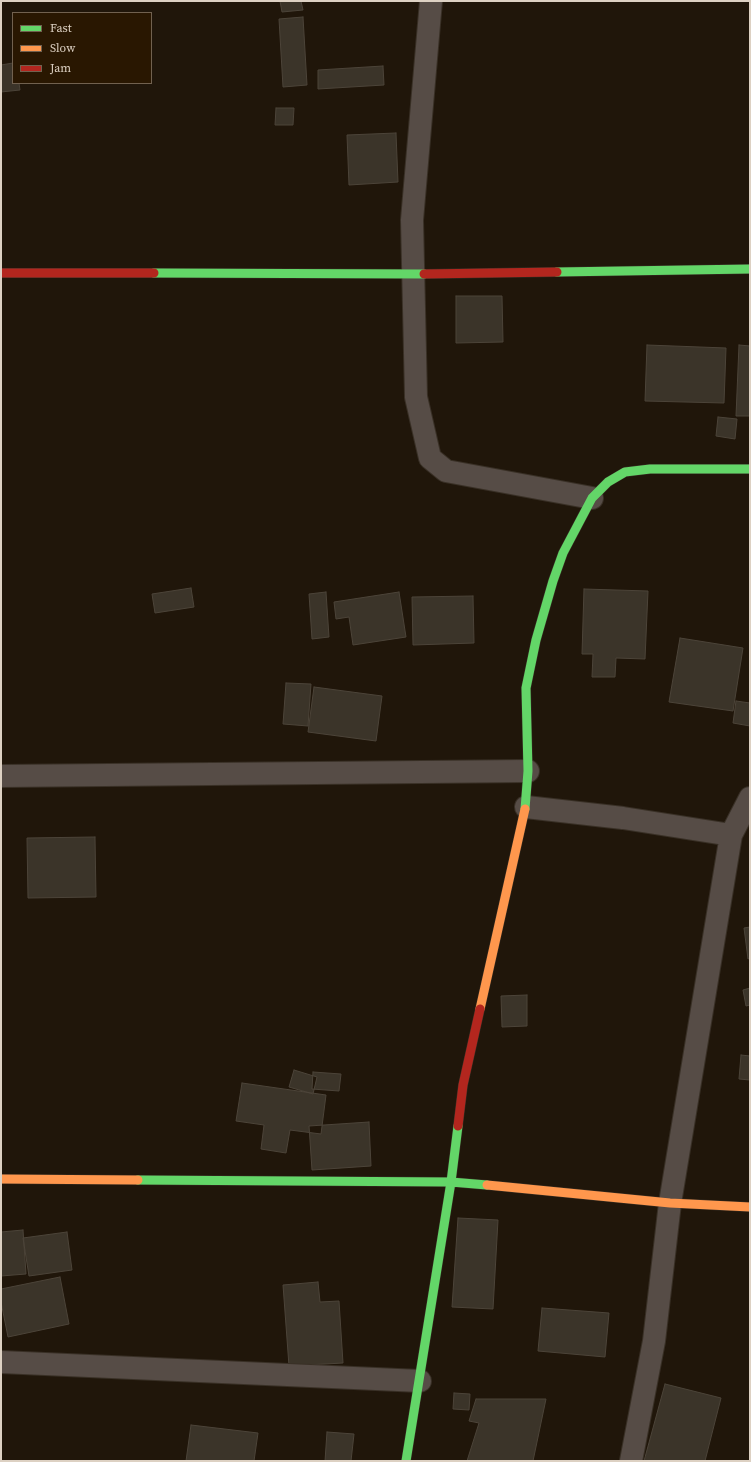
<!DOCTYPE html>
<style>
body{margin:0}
#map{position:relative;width:751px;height:1462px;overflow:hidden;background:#20160a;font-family:"Source Serif 4",serif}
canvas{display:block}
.frame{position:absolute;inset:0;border:2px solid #ddd1c3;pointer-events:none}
.legend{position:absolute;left:12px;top:12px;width:140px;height:72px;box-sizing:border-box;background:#291701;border:1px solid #71614f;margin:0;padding:5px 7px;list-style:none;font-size:12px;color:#ddd1c3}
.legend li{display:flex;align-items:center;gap:8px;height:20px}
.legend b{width:20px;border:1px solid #71614f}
</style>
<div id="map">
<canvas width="751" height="1462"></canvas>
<div class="frame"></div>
<ul class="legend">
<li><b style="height:5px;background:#63d668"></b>Fast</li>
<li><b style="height:5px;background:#ff974d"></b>Slow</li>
<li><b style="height:5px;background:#b3261e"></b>Jam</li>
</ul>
</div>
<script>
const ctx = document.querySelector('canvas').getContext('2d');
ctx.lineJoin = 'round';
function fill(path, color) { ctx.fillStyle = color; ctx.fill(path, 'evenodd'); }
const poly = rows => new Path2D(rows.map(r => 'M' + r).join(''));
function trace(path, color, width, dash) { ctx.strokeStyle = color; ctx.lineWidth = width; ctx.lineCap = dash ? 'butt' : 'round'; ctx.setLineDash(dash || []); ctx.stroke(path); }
const building = poly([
 [280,1,301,1,303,10,282,12,280,1],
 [303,17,307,85,283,87,279,19,303,17],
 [13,63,13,83,19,83,20,90,1,92,1,65,13,63],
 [383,66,384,85,318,89,318,70,383,66],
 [276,108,294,108,293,125,275,125,276,108],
 [396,133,398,182,349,185,347,135,396,133],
 [456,296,502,296,503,342,456,343,456,296],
 [647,345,726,348,724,403,645,401,647,345],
 [739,345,750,346,750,416,736,416,739,345],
 [718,417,737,419,735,439,716,436,718,417],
 [191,588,194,607,155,613,152,594,191,588],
 [584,589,648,591,645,659,616,658,615,677,592,677,593,654,582,654,584,589],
 [326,592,329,637,312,639,309,594,326,592],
 [399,592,406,637,353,645,349,617,336,619,334,602,399,592],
 [473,596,474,643,413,645,412,597,473,596],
 [680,638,743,648,733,711,669,702,680,638],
 [286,683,311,684,308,726,283,724,286,683],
 [314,687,382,696,376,741,308,732,314,687],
 [736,701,750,703,750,726,733,723,736,701],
 [95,837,96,897,28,898,27,838,95,837],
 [750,927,750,958,748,959,744,928,750,927],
 [750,988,750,1005,746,1006,743,990,750,988],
 [527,995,527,1026,502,1027,501,996,527,995],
 [741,1055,750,1056,750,1080,739,1079,741,1055],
 [294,1070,317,1077,313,1094,289,1087,294,1070],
 [313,1072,341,1074,339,1091,312,1089,313,1072],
 [242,1083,326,1095,321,1134,290,1130,286,1153,261,1149,264,1125,236,1121,242,1083],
 [369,1122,371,1166,312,1170,309,1126,369,1122],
 [458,1218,498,1220,493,1309,452,1307,458,1218],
 [23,1230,26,1274,1,1276,1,1232,23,1230],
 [67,1232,72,1270,29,1276,23,1238,67,1232],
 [60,1277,69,1324,8,1337,1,1302,1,1289,60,1277],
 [318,1282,320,1302,339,1301,343,1363,289,1366,283,1285,318,1282],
 [542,1308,609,1313,605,1357,538,1351,542,1308],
 [665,1384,721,1398,705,1461,644,1461,665,1384],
 [454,1393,470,1394,469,1410,453,1409,454,1393],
 [476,1399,546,1399,533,1461,467,1461,479,1423,469,1421,476,1399],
 [191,1425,258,1433,254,1461,186,1461,191,1425],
 [327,1432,354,1434,351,1461,325,1461,327,1432]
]);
fill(building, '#3b3429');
trace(building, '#4c4439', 1);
const street = poly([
 [431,1,412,220,416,397,430,458,446,471,592,498],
 [1,776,528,771],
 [526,807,623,818,731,835],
 [1,1362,420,1381],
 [631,1461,654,1341,670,1203,731,835,750,798]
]);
const fast = poly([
 [557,272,750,269],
 [154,273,424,274],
 [525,809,528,771,526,688,536,640,553,581,563,553,592,498,608,482,625,472,650,469,750,469],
 [138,1180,451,1182,487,1185],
 [406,1461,451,1182,458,1126]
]);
const slow = poly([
 [480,1009,525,809],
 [1,1179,138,1180],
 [487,1185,670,1203,750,1207]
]);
const jam = poly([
 [1,273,154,273],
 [424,274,557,272],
 [458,1126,463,1085,480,1009]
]);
trace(street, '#393026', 24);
trace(fast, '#393026', 10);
trace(slow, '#393026', 10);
trace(jam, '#393026', 10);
trace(street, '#564c46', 22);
trace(fast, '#63d668', 9);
trace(slow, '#ff974d', 9);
trace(jam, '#b3261e', 9);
</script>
